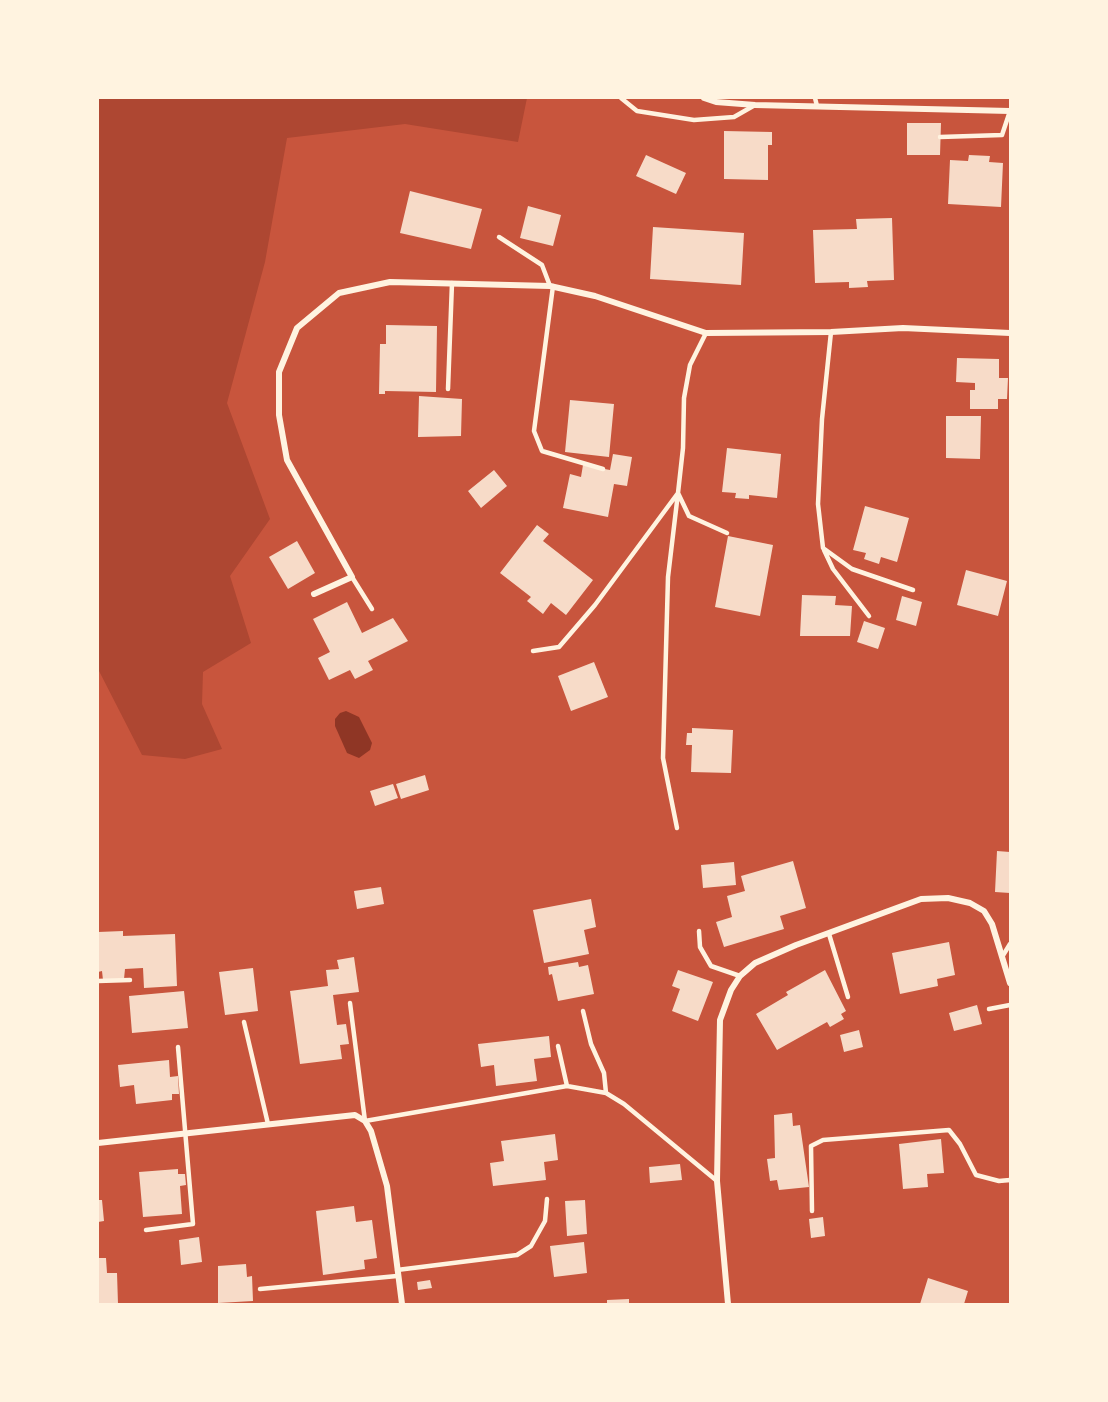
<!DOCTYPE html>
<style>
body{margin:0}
#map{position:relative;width:1108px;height:1402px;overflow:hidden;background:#c8553d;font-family:"Golos Text",sans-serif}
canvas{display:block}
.frame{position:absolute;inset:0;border:99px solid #fff3e0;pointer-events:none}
</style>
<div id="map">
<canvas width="1108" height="1402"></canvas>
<div class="frame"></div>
</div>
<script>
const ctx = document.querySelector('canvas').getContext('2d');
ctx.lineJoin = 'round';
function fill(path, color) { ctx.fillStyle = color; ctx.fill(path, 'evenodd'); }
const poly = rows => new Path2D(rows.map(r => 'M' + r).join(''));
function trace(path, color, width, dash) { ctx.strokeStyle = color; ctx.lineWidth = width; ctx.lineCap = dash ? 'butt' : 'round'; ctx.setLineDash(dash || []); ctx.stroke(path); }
fill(poly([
 [98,98,527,98,518,142,405,124,287,138,265,262,227,403,270,519,230,576,251,643,203,672,202,704,222,749,185,759,142,755,98,669]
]), '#ae4732');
fill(poly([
 [346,711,359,717,372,743,370,750,359,758,347,753,335,726,335,719,340,713]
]), '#8f3625');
fill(poly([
 [907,123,941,123,940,155,907,155],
 [724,131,772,132,772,145,768,145,768,180,724,179],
 [646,155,686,173,676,194,636,176],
 [969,155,990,156,989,162,1003,163,1001,207,948,204,950,160,968,161],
 [410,191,482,209,471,249,400,233],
 [528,206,561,215,553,246,520,238],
 [892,218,894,280,867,281,868,287,849,288,849,282,815,283,813,230,857,229,856,219],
 [653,227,744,233,741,285,650,279],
 [386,325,437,326,436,392,385,391,385,394,379,394,380,344,386,344],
 [957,358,999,359,999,378,1008,378,1007,399,998,399,998,409,970,409,970,390,975,390,975,383,956,382],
 [419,396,462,399,461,436,418,437],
 [570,400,614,404,609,457,565,452],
 [946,416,981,416,980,459,946,458],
 [727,448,781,454,777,498,749,495,749,499,735,498,736,493,722,492],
 [613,454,632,457,627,486,614,484,608,517,563,508,570,474,581,477,583,465,610,470],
 [494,470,507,486,481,508,468,491],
 [865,506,909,518,897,562,881,557,879,564,864,559,866,553,853,550],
 [537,525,549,534,543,541,593,580,566,615,551,603,543,614,527,601,531,597,500,573],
 [728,536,773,545,760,616,715,607],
 [297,541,315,573,288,589,269,557],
 [966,570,1007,581,998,616,957,605],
 [802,595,836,596,835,605,852,606,850,636,800,636],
 [902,596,922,602,916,626,896,620],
 [347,602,362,633,393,618,408,641,368,661,373,670,355,679,350,670,329,680,318,658,330,652,313,619],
 [864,621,885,628,878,649,857,642],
 [594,662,608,697,571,711,558,676],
 [692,728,733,730,731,773,691,772,692,745,686,745,687,733,692,733],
 [425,775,429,790,401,799,396,784],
 [393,784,398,798,375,806,370,791],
 [997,851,1010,852,1010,893,995,892],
 [793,861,806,908,780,916,784,929,724,947,716,922,732,917,727,896,745,891,741,876],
 [734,862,736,885,703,888,701,865],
 [381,887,384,904,357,909,354,891],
 [591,899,596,927,584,930,589,954,544,963,533,910],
 [123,931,123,936,175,934,177,986,144,988,143,968,125,969,124,979,103,980,102,971,98,972,98,932],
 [949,942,955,975,937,979,938,986,900,994,892,953],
 [354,957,359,992,333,995,337,1025,346,1024,349,1044,340,1045,342,1059,300,1064,290,991,328,986,326,970,339,969,337,960],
 [578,962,579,967,588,965,594,994,558,1001,552,974,549,975,548,967],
 [253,968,258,1011,225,1015,219,972],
 [678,970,713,982,698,1021,672,1011,680,989,672,986],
 [825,970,846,1011,841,1014,844,1019,830,1027,827,1022,777,1050,756,1014,788,995,786,992],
 [184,991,188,1028,132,1033,129,996],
 [977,1005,982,1024,954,1031,949,1013],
 [859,1030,863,1047,844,1052,840,1035],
 [549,1036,551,1057,534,1059,537,1081,496,1086,494,1065,481,1067,478,1044],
 [169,1060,170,1077,178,1076,179,1094,172,1094,172,1100,136,1104,134,1085,120,1087,118,1065],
 [792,1113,793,1126,800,1125,809,1187,779,1190,777,1180,770,1181,767,1159,775,1158,774,1115],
 [555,1134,558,1160,544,1162,546,1180,493,1186,490,1163,504,1161,501,1141],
 [941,1139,944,1173,927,1174,928,1187,903,1189,899,1144],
 [680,1164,682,1180,650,1183,649,1167],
 [178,1169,178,1174,185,1174,186,1185,180,1186,182,1214,143,1217,139,1172],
 [98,1200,102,1200,104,1221,98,1222],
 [585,1200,587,1234,567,1236,565,1201],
 [354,1206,356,1222,372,1220,377,1258,364,1260,365,1269,323,1275,316,1211],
 [823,1217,825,1236,811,1238,809,1219],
 [199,1237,202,1262,181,1265,179,1240],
 [584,1242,587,1273,554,1277,550,1246],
 [98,1258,106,1258,107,1273,117,1273,118,1304,98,1304],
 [246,1264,247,1277,252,1276,253,1301,218,1303,218,1266],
 [928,1278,968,1291,964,1304,920,1304],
 [430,1280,432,1288,418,1290,417,1282],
 [629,1299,629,1304,607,1304,607,1300]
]), '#f7dbc8');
trace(poly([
 [621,98,637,111,694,120,734,117,755,105],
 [815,98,817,106],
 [940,137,1002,135,1010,111],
 [499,237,542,265,550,286],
 [553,286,534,431,542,451,603,469],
 [831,332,822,419,818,504,823,548,852,569,913,590],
 [706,333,690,365,684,398,683,448,678,493,689,516,727,533],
 [448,389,452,283],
 [824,550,833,569,869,616],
 [352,577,372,609],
 [533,651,559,647,595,605,678,493,668,577,663,758,677,828],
 [699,931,700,947,711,966,740,976],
 [829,934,848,997],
 [1002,957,1010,944],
 [98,981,130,980],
 [350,1003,365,1121,567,1086,606,1093,624,1104,717,1181],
 [989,1009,1010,1005],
 [583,1011,591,1044,604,1073,606,1093],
 [244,1022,268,1124],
 [558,1046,567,1086],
 [812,1211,811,1146,823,1140,949,1130,960,1144,976,1175,999,1181,1010,1180],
 [146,1230,193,1224,178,1047],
 [397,1270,517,1255,531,1246,545,1221,547,1199],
 [260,1289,397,1276]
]), '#fff3e0', 4.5);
trace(poly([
 [704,98,716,102,755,105,1010,111],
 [314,594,352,577,287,460,279,415,279,372,297,328,339,293,390,282,550,286,595,296,706,333,831,332,903,328,1010,333],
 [98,1143,355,1115,365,1121,371,1131,387,1186,402,1304],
 [728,1304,717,1181,720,1020,731,990,740,976,755,963,796,945,921,899,948,898,970,903,984,911,992,924,1010,983]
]), '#fff3e0', 6);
</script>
